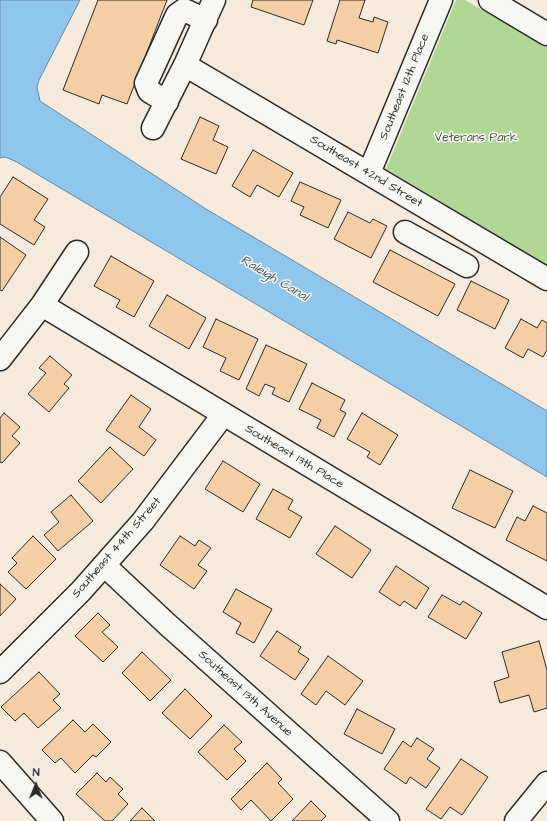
<!DOCTYPE html>
<style>
body{margin:0}
#map{position:relative;width:547px;height:821px;overflow:hidden;background:#f5eadb;font-family:"Architects Daughter",sans-serif}
canvas{display:block}
.north{position:absolute;left:16px;top:765px;width:40px;height:40px;-webkit-text-stroke:3px #f6f6f2;paint-order:stroke;rotate:1deg;font-size:11px;font-weight:700;line-height:16px;text-align:center;color:#2b2b2b}
.north::after{content:'';display:block;margin:auto;width:14px;height:18px;background:#2b2b2b;clip-path:polygon(50% 0,100% 100%,50% 72%,0 100%)}
</style>
<div id="map">
<canvas width="547" height="821"></canvas>
<div class="north">N</div>
</div>
<script>
const ctx = document.querySelector('canvas').getContext('2d');
ctx.lineJoin = 'round';
function fill(path, color) { ctx.fillStyle = color; ctx.fill(path, 'evenodd'); }
const poly = rows => new Path2D(rows.map(r => 'M' + r).join(''));
function trace(path, color, width, dash) { ctx.strokeStyle = color; ctx.lineWidth = width; ctx.lineCap = dash ? 'butt' : 'round'; ctx.setLineDash(dash || []); ctx.stroke(path); }
function drawText(font, color, halo, rows, align = 'center') {
  ctx.font = font + ' "Architects Daughter",sans-serif'; ctx.lineWidth = 3; ctx.setLineDash([]); ctx.textBaseline = 'middle'; ctx.strokeStyle = halo; ctx.fillStyle = color; for (const [text, x, y, turn = 0] of rows) {
    ctx.save(); ctx.translate(x, y); ctx.rotate((+turn || 0) * Math.PI / 180); ctx.textAlign = isNaN(turn) ? turn : align; if (halo) ctx.strokeText(text, 0, 0); ctx.fillText(text, 0, 0); ctx.restore();
  }
}
fill(poly([
 [456,0,465,0,547,47,547,265,386,169]
]), '#b0d894');
const water = poly([
 [0,0,80,0,39,80,37,87,40,101,206,209,547,411,547,477,15,161,5,157,0,158,0,0]
]);
fill(water, '#8fc6ee');
trace(water, '#6788a0', 1);
const building = poly([
 [98,0,167,0,127,104,102,95,99,104,63,90,98,0],
 [253,0,313,0,304,25,251,7,253,0],
 [340,0,365,0,359,18,373,22,374,17,388,22,378,53,337,40,336,44,327,41,340,0],
 [200,117,219,126,213,140,228,147,216,174,181,159,200,117],
 [253,150,293,173,279,197,257,185,250,197,232,186,253,150],
 [13,177,48,199,34,220,45,227,34,245,0,224,0,197,13,177],
 [300,182,341,200,328,228,300,215,304,207,291,201,300,182],
 [348,212,370,223,373,219,387,226,371,258,334,239,348,212],
 [0,237,26,255,2,291,0,290,0,237],
 [390,250,455,284,438,316,373,282,390,250],
 [111,256,154,281,134,317,116,307,120,300,94,286,111,256],
 [471,281,509,300,495,329,457,310,471,281],
 [167,295,206,318,189,349,149,326,167,295],
 [216,319,258,339,239,380,220,371,226,358,203,347,216,319],
 [521,319,537,328,542,320,547,323,547,350,543,357,528,349,523,358,505,348,521,319],
 [266,345,307,364,289,402,272,394,275,388,265,384,259,396,246,389,266,345],
 [50,356,72,375,64,384,69,388,49,412,28,394,46,373,39,368,50,356],
 [312,383,345,400,340,410,346,413,334,437,317,428,321,420,299,409,312,383],
 [131,395,151,409,139,427,156,440,144,456,106,430,131,395],
 [4,413,20,427,12,436,20,443,2,463,0,462,0,418,4,413],
 [362,413,398,435,380,465,367,457,370,452,347,439,362,413],
 [110,447,133,469,101,503,78,481,110,447],
 [223,461,260,484,243,512,205,489,223,461],
 [470,470,513,491,495,528,452,508,470,470],
 [273,489,293,500,288,509,302,517,290,538,256,519,273,489],
 [71,495,93,521,58,551,44,535,59,522,51,512,71,495],
 [533,506,547,513,547,561,506,540,517,517,525,521,533,506],
 [335,526,371,550,352,578,316,554,335,526],
 [33,536,56,559,26,589,8,572,17,563,12,558,33,536],
 [180,536,195,546,199,540,211,548,198,565,207,571,194,589,160,565,180,536],
 [396,566,429,588,416,609,404,601,400,606,379,592,396,566],
 [0,584,16,599,0,616,0,584],
 [236,589,272,609,254,643,236,633,241,623,223,612,236,589],
 [442,595,460,605,463,601,482,613,466,639,428,617,442,595],
 [98,613,110,625,102,632,118,647,103,662,75,636,98,613],
 [277,631,301,647,298,652,309,659,295,680,260,656,277,631],
 [539,641,547,670,547,708,534,712,529,695,500,703,494,682,509,677,502,652,539,641],
 [142,652,171,680,150,701,122,673,142,652],
 [328,656,363,681,345,705,326,691,316,705,301,694,328,656],
 [39,672,60,694,53,700,61,708,38,728,24,713,15,721,1,707,39,672],
 [185,689,212,716,190,739,162,713,185,689],
 [357,709,395,729,382,754,344,734,357,709],
 [73,720,85,732,93,724,111,742,96,757,93,755,75,773,61,758,55,763,42,750,73,720],
 [224,725,242,742,234,749,246,761,227,780,198,752,224,725],
 [417,738,434,749,427,759,440,768,426,788,410,777,406,784,384,769,403,741,411,747,417,738],
 [461,759,488,777,462,815,450,807,441,819,426,809,461,759],
 [267,763,282,779,278,783,293,799,271,821,251,800,241,810,231,799,267,763],
 [97,773,106,782,110,777,123,789,118,794,128,804,112,821,105,821,76,794,97,773],
 [311,801,326,816,321,821,292,821,311,801],
 [142,808,155,821,130,821,142,808]
]);
fill(building, '#f4cea4');
trace(building, '#2b2b2b', 1);
const minor = poly([
 [490,0,547,34],
 [185,65,547,279],
 [167,102,149,91,146,83,177,15,184,10,206,20],
 [153,128,185,65,214,0],
 [369,173,441,0],
 [405,232,467,266],
 [42,305,547,608],
 [0,359,42,305,77,252],
 [104,565,168,625,388,821],
 [0,672,81,591,143,521,223,415],
 [0,762,52,821],
 [516,821,547,783]
]);
trace(minor, '#2b2b2b', 25);
trace(minor, '#f6f6f2', 22);
drawText('12px', '#2b2b2b', '#f6f6f2', [
 ["Southeast 12th Place",405,87,-68],
 ["Southeast 42nd Street",366,172,31],
 ["Southeast 13th Place",294,457,31],
 ["Southeast 44th Street",117,548,-49],
 ["Southeast 13th Avenue",245,694,42]
]);
drawText('12px', '#4c5645', '#f6f6f2', [
 ["Veterans Park",476,138]
]);
drawText('italic 13px', '#495a66', '#f6f6f2', [
 ["Raleigh Canal",274,279,31]
]);
</script>
